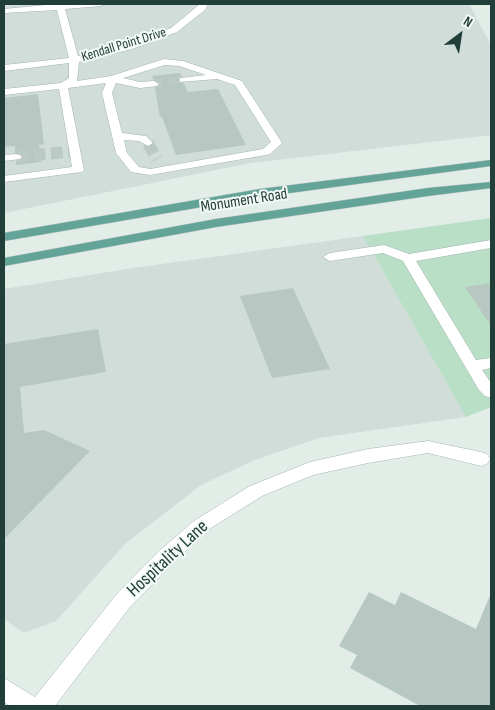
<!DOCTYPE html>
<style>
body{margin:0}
#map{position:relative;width:495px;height:710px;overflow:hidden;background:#e2ede8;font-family:"Sofia Sans Condensed",sans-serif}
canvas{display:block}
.frame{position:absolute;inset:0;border:5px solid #213e38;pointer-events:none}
.north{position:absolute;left:435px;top:10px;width:50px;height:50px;-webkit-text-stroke:4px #f2f9f6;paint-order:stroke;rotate:31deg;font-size:14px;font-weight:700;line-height:20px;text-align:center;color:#213e38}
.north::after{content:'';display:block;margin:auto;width:18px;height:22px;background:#213e38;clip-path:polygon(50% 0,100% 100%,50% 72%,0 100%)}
</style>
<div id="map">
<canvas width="495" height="710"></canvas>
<div class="frame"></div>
<div class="north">N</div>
</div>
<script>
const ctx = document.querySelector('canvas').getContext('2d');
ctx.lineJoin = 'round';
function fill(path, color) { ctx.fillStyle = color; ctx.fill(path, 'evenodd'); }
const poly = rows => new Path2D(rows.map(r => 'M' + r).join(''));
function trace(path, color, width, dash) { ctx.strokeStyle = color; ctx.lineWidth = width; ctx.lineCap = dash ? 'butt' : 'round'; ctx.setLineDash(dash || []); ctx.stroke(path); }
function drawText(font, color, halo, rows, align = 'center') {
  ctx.font = font + ' "Sofia Sans Condensed",sans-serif'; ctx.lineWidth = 4; ctx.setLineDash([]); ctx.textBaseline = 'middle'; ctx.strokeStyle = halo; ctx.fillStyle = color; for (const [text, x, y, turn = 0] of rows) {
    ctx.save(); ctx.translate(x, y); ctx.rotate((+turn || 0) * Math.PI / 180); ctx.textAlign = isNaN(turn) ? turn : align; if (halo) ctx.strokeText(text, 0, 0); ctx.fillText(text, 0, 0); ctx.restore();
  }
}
fill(poly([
 [4,4,469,4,491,45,491,135,251,163,4,213],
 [363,236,466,417,319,438,255,460,201,485,125,544,56,621,24,633,4,619,4,289,133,268]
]), '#d0ddd8');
fill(poly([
 [491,218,491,407,466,417,363,236]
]), '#b9dfc6');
fill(poly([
 [180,73,181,76,179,77,178,82,184,84,188,92,218,89,246,145,176,155,162,117,160,117,155,88,161,84,153,79,152,76],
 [38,94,44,144,39,145,41,162,16,165,16,161,21,160,24,157,20,153,15,152,15,146,4,147,4,98],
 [491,283,491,326,465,287],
 [293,288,330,369,272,378,240,296],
 [98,329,106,372,20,387,24,433,44,430,90,451,4,539,4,344],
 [369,592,395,605,401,592,476,629,491,593,491,706,420,706,350,668,357,655,339,646]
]), '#b7c8c2');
trace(poly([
 [154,84,183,80]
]), '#bbcac5', 9, [9, 4.5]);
trace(poly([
 [148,143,157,159],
 [16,157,75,151]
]), '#bbcac5', 12, [12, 5.5]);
const minor = poly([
 [56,4,105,4,101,6,65,9,78,56,126,45,171,28,200,4,208,4,205,10,177,32,132,49,79,62,77,81,111,76,164,59,183,61,242,81,282,143,270,154,266,155,150,175,131,172,116,153,102,93,106,83,68,88,84,170,82,172,4,182,4,176,72,167,59,89,4,95,4,89,61,83,69,78,69,63,4,71,4,65,69,58,57,10,4,13,4,9,56,4],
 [165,65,179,66,206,75,180,78,180,82,217,79,235,85,271,142,263,149,150,169,139,167,127,153,124,140,139,141,148,146,153,143,146,136,122,133,112,93,116,83,140,88,157,86,159,84,154,81,140,82,123,78,165,65],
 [16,154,20,155,22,157,20,159,4,161,4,155,16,154],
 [491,240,491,248,416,261,476,360,491,358,491,368,482,370,491,383,491,398,485,396,479,390,403,261,383,253,330,261,323,257,330,253,384,245,409,254,491,240],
 [428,441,481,452,487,454,490,459,487,464,481,466,428,453,368,463,313,475,262,496,206,531,172,564,130,607,55,706,10,706,4,702,4,678,35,697,116,595,158,552,194,521,250,486,310,462,368,449,428,441]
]);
const major = poly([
 [491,160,491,166,260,197,4,241,4,233,260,189,491,160],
 [491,182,491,188,428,196,216,227,4,266,4,258,216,219,428,188,491,182]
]);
trace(minor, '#a4b5b0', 1);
trace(major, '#c1c9c7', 1);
fill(minor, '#fff');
fill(major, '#64a498');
drawText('14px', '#213e38', '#f2f9f6', [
 ["Kendall Point Drive",124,45,-17]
]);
drawText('16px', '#213e38', '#f2f9f6', [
 ["Monument Road",244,201,-9]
]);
drawText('19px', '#213e38', '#f2f9f6', [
 ["Hospitality Lane",168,559,-43]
]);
</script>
